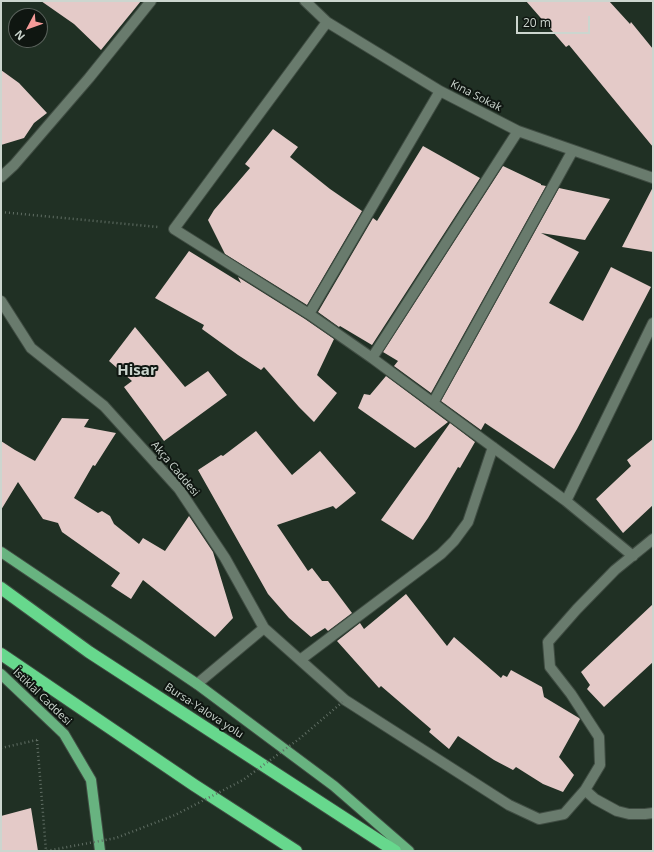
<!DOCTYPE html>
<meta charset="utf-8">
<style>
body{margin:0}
#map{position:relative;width:654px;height:852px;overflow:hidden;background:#203024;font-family:"Open Sans",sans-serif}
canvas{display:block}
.frame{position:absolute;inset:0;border:2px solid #ccd6cf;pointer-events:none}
.north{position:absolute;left:8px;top:8px;width:40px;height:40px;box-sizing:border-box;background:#0f1611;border:1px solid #5b635d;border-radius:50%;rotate:229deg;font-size:11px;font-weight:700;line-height:16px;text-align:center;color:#ccd6cf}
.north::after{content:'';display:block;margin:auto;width:14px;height:18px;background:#f59b99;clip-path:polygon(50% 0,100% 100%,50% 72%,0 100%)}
.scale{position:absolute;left:516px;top:16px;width:74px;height:18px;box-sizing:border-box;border:2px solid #ccd6cf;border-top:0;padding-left:5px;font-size:12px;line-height:14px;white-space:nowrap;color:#ccd6cf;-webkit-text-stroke:3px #0f1611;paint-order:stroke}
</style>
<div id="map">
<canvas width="654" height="852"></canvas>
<div class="frame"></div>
<div class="north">N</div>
<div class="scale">20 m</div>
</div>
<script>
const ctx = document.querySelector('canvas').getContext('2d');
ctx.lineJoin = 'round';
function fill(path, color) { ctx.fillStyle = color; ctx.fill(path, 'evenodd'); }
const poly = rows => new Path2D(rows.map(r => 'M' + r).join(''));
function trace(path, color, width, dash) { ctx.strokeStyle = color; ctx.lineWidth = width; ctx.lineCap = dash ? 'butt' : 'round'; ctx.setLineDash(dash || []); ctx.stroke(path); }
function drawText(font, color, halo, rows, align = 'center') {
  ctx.font = font + ' "Open Sans",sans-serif'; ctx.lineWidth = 4; ctx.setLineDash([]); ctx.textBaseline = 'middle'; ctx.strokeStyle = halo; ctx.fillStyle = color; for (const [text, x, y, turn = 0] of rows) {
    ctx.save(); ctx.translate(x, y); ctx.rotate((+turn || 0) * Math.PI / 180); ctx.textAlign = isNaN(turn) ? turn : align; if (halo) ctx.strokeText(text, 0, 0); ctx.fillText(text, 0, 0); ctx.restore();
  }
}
fill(poly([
 [41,1,141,1,101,50,74,24],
 [526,1,609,1,630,24,631,22,653,49,653,147,569,45,566,47],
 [1,70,19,83,47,113,34,123,24,138,1,145],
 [273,129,298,147,290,157,330,189,362,211,307,305,225,254,208,220,214,210,250,168,245,164],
 [423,146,480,178,372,345,340,326,339,327,318,312,373,218,377,221],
 [503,166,541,184,541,185,546,186,431,393,394,366,398,361,383,352],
 [653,187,653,252,622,247],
 [559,188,610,199,585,240,541,233,579,252,549,303,583,321,611,267,651,287,577,429,554,469,485,423,481,430,441,401],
 [189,251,241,283,238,277,305,319,334,339,317,375,337,393,314,422,299,407,264,367,261,370,238,355,202,329,204,325,155,298],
 [135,327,185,387,208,371,227,395,164,441,124,387,132,381,109,361],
 [386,376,448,422,415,448,358,408,364,394,370,395],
 [62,418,89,419,84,427,116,433,95,466,93,465,74,498,98,513,102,511,110,516,114,524,139,544,143,538,165,551,189,516,213,552,233,618,215,637,143,580,131,599,111,586,120,573,62,532,58,523,43,519,18,482,1,510,1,441,15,450,35,461],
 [450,423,475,442,460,468,458,467,428,518,413,540,381,520],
 [256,431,292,475,320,451,356,493,336,509,333,506,277,525,308,571,312,568,322,581,328,581,352,613,328,631,325,628,311,637,289,618,268,594,198,470,221,455,223,456],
 [653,439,653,505,623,533,596,499,631,466,627,460],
 [406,594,447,646,454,637,501,678,503,675,507,677,511,670,542,687,544,697,579,718,580,719,559,757,574,775,563,792,543,784,516,767,513,770,494,760,458,736,449,749,429,732,431,729,381,686,379,688,337,641,360,623,364,629],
 [653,604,653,662,604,707,587,689,590,685,581,672],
 [31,808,38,851,1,851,1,816]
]), '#e4cac8');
const minor = poly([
 [305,1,327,22,440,91,518,131,653,178],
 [327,22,174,229,309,314,372,358,566,501,633,556],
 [1,177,14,165,89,78,151,1],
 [1,301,31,348,104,406,179,489,225,558,264,628,345,700,509,805,539,819,564,814,585,790,600,765,599,737,571,694,550,667,548,642,577,609,615,570,653,539],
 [309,314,440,91],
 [372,358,518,131],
 [433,403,573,150],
 [566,501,653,323],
 [300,660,441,554,454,541,468,522,493,447],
 [197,684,264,628],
 [585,790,595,799,617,811,629,814,645,814,653,813]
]);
const major = poly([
 [1,552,197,684,334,786,409,851],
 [1,674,64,734,91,780,100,851]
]);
const highway = poly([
 [1,588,89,652,395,851],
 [1,654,194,785,296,851]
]);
trace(minor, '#404d43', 12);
trace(major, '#404d43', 12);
trace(highway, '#404d43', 14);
trace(poly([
 [1,212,158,227],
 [1,748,37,740]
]), '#606e64', 2.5, [1, 3]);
trace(minor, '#697b6d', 10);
trace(major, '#68b380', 10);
trace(highway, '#67d88d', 12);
trace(poly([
 [37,740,46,851,116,838,175,815,243,780,299,739,345,700]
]), '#606e64', 2.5, [1, 3]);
drawText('11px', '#ccd6cf', '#0f1611', [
 ["Kına Sokak",476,96,27],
 ["Akça Caddesi",175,469,50],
 ["İstiklal Caddesi",42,697,44],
 ["Bursa-Yalova yolu",204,711,33]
]);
drawText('bold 15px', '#ccd6cf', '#0f1611', [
 ["Hisar",137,371]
]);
</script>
